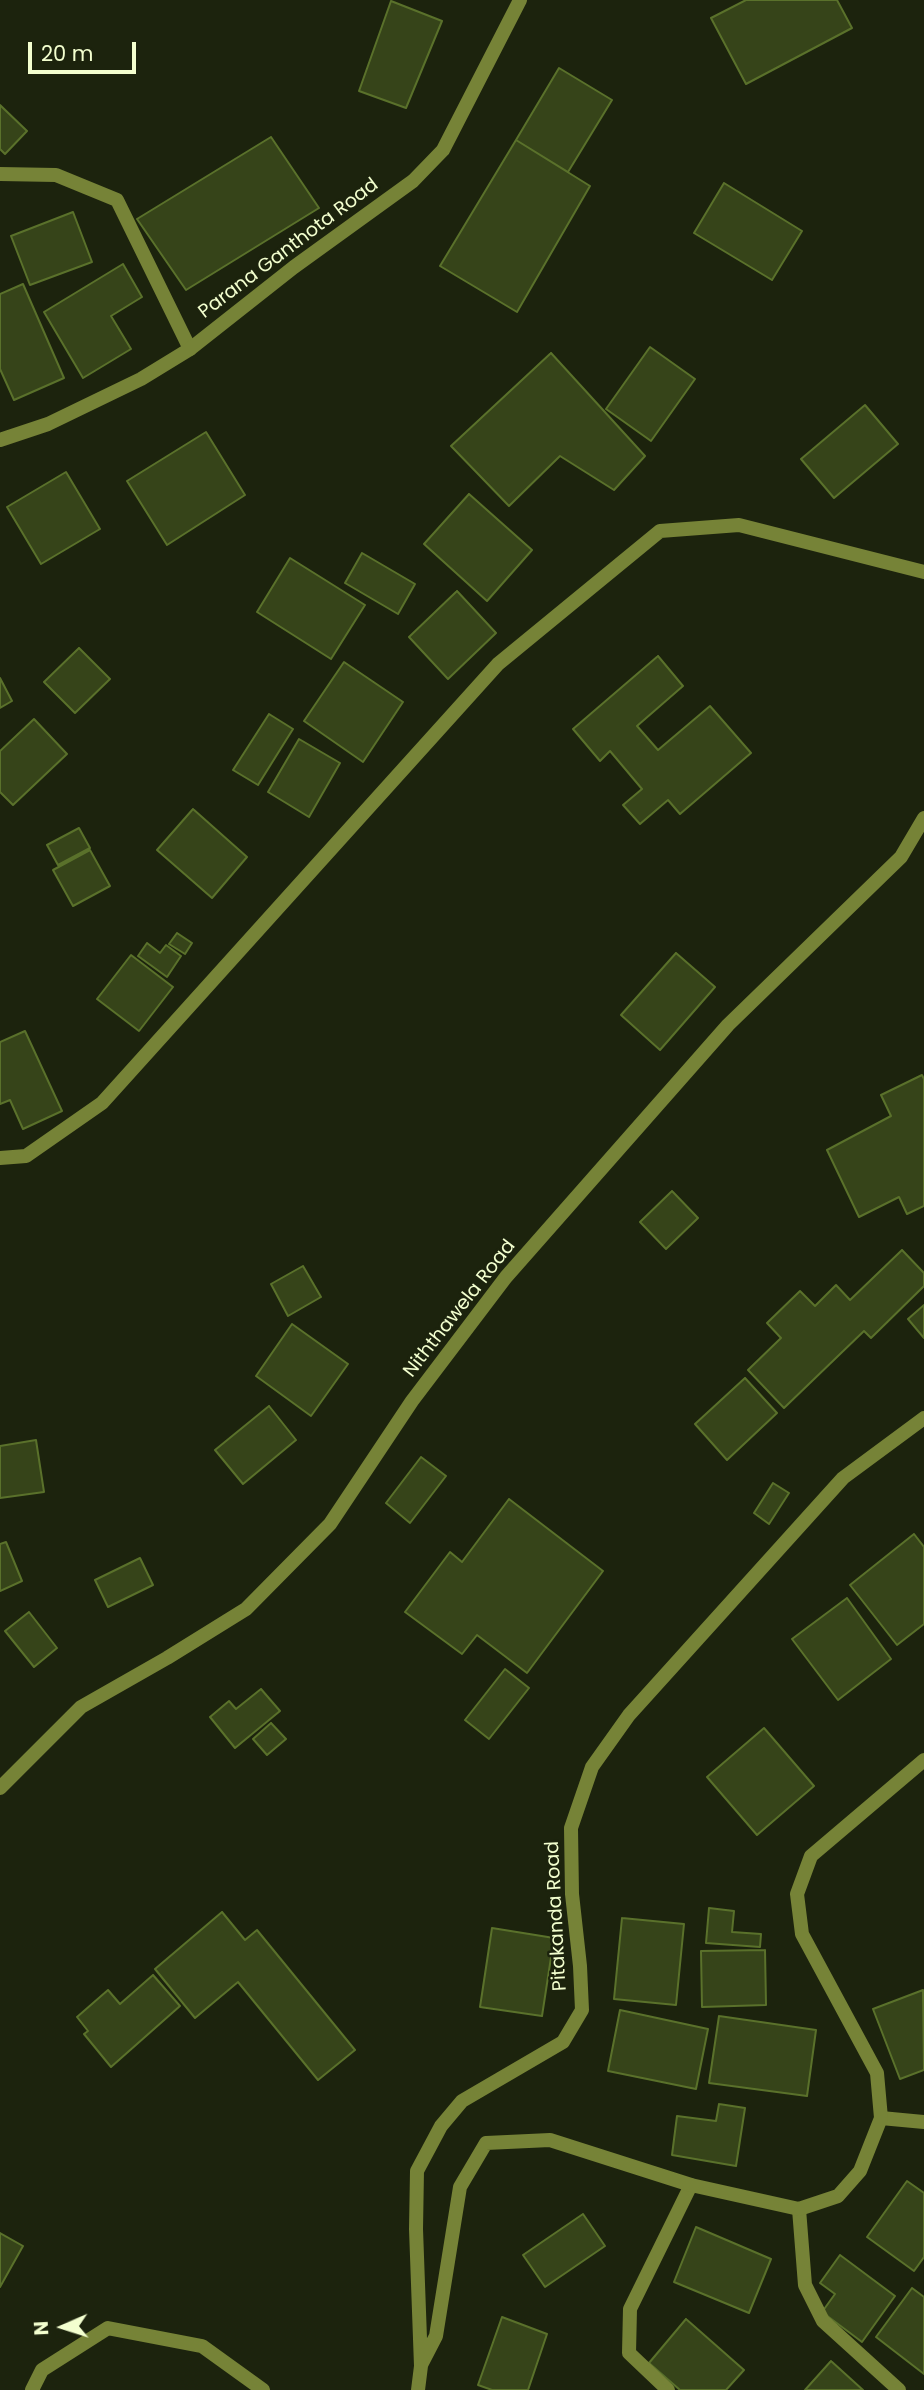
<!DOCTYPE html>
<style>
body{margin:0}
#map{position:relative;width:924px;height:2390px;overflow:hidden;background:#1c230d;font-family:Poppins,sans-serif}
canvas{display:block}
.north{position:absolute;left:28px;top:2292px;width:70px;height:70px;-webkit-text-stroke:5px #1c230d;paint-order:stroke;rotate:267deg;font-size:19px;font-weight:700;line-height:28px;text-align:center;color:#f3ffcf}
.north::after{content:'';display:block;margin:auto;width:24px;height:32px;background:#f3ffcf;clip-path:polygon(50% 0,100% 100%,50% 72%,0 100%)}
.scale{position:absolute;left:28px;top:42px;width:108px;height:32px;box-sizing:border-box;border:4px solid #f3ffcf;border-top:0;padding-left:9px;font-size:21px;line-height:24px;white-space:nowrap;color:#f3ffcf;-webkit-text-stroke:5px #1c230d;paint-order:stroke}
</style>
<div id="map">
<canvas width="924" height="2390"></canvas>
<div class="north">N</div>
<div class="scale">20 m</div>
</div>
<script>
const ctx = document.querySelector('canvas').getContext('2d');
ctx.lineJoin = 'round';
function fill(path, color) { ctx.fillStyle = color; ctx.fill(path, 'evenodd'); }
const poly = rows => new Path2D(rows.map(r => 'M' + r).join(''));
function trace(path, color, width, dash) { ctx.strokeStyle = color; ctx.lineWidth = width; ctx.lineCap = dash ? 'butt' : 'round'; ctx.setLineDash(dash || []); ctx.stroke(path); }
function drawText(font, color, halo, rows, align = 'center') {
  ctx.font = font + ' Poppins,sans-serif'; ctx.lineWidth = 5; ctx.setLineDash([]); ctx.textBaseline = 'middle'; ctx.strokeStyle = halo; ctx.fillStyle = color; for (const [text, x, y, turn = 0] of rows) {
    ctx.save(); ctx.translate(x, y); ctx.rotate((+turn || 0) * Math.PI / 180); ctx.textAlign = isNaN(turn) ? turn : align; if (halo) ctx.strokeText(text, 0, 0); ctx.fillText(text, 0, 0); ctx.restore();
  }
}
const building = poly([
 [746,0,837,0,852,28,746,84,711,18,746,0],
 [391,1,442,21,406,108,359,91,391,1],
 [559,68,612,100,568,172,516,140,559,68],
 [0,105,27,131,5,154,0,149,0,105],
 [271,137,319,208,186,290,137,219,271,137],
 [516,140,590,186,517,312,440,266,516,140],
 [724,183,802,231,772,280,694,233,724,183],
 [73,212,92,262,30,285,11,236,73,212],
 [123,264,142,297,111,316,131,349,83,378,44,312,123,264],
 [23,284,64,378,14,400,0,369,0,294,23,284],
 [650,347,695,379,651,441,606,409,650,347],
 [551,353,645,456,614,490,560,456,509,506,451,446,551,353],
 [865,405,898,444,834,498,801,459,865,405],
 [206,432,245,495,167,545,127,481,206,432],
 [66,472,100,529,41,564,7,507,66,472],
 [469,494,532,550,487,601,424,544,469,494],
 [362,553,415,584,398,614,345,583,362,553],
 [290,558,365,605,331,659,257,612,290,558],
 [457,591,496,633,448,679,409,637,457,591],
 [79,648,110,679,75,713,44,682,79,648],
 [658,656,683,686,637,726,658,750,710,706,751,753,680,814,668,800,640,824,623,805,642,789,610,751,600,761,573,729,658,656],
 [344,662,403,702,363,762,304,721,344,662],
 [0,678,12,701,0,708,0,678],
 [269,714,293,729,258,785,233,770,269,714],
 [34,719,67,754,13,805,0,792,0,751,34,719],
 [299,739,340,763,309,817,268,792,299,739],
 [193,809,247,857,212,898,157,850,193,809],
 [79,828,90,848,58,865,47,845,79,828],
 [90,850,110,886,73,906,53,870,90,850],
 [177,933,192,943,185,954,169,944,177,933],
 [147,943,160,953,166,945,181,956,167,977,138,956,147,943],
 [676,953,715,987,660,1050,621,1015,676,953],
 [131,955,173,987,139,1031,97,999,131,955],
 [25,1031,62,1111,23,1129,10,1100,0,1104,0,1042,25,1031],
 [922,1075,924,1079,924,1206,907,1214,899,1197,859,1217,827,1150,891,1116,881,1095,922,1075],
 [672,1191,698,1218,666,1249,640,1222,672,1191],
 [902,1250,924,1273,924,1286,871,1338,864,1331,784,1408,748,1370,781,1338,767,1323,800,1291,815,1306,836,1285,850,1300,902,1250],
 [303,1266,321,1297,288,1316,271,1284,303,1266],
 [924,1305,924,1338,908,1319,924,1305],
 [292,1324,348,1364,311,1416,256,1376,292,1324],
 [745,1378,777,1413,727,1460,695,1424,745,1378],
 [269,1406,296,1440,243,1484,215,1450,269,1406],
 [36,1440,44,1492,0,1498,0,1446,36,1440],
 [421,1457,446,1476,410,1523,386,1503,421,1457],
 [773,1483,789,1493,769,1524,754,1513,773,1483],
 [509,1499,603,1571,527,1673,477,1635,462,1654,405,1612,450,1552,462,1562,509,1499],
 [914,1534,924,1547,924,1624,897,1645,850,1585,914,1534],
 [6,1542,22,1581,0,1591,0,1544,6,1542],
 [140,1558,153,1585,108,1607,95,1580,140,1558],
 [847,1598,891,1659,838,1700,792,1639,847,1598],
 [29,1612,57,1648,34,1667,5,1631,29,1612],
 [505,1669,529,1688,489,1739,465,1720,505,1669],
 [261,1689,280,1711,235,1748,210,1717,229,1701,236,1709,261,1689],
 [271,1723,286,1739,267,1755,253,1739,271,1723],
 [764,1728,814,1786,757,1835,707,1777,764,1728],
 [709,1908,734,1911,732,1932,761,1934,760,1947,706,1943,709,1908],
 [222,1912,245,1940,257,1930,355,2050,318,2080,238,1982,195,2018,155,1969,222,1912],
 [622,1918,684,1924,676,2005,614,1999,622,1918],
 [492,1928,554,1938,542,2016,480,2007,492,1928],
 [765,1950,766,2005,702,2007,701,1951,765,1950],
 [153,1975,180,2006,111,2067,84,2034,88,2031,77,2017,108,1990,120,2004,153,1975],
 [923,1990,924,2070,900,2079,873,2009,923,1990],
 [620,2010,708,2029,696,2089,608,2071,620,2010],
 [719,2016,816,2030,807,2096,709,2083,719,2016],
 [719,2104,745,2108,736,2166,672,2155,677,2116,716,2121,719,2104],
 [907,2181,924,2193,924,2257,914,2271,867,2237,907,2181],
 [583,2214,605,2246,545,2287,523,2255,583,2214],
 [696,2227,771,2259,749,2313,674,2282,696,2227],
 [0,2233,23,2246,0,2287,0,2233],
 [840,2255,895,2296,862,2342,822,2312,835,2294,820,2283,840,2255],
 [912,2288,924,2297,924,2374,876,2337,912,2288],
 [502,2317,547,2334,528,2390,492,2390,478,2385,502,2317],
 [686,2319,744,2370,726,2390,680,2390,649,2363,686,2319],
 [831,2361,863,2390,805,2390,831,2361]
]);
fill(building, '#364419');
trace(building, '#5a712b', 2);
trace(poly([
 [0,174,56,175,117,200,190,349],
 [881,2118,924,2122],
 [799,2209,805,2285,823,2321,899,2390],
 [32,2390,42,2370,108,2328,202,2346,263,2390],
 [668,2390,629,2353,630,2309,691,2185]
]), '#768337', 14);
trace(poly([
 [0,1158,26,1156,102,1103,498,664,660,531,739,525,924,572],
 [0,1788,81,1707,167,1658,246,1609,330,1524,412,1401,506,1277,728,1025,901,857,924,818],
 [421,2365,436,2336,460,2187,486,2143,550,2140,691,2185,799,2209,838,2196,860,2171,881,2118,877,2073,802,1934,797,1894,811,1856,924,1760],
 [418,2390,421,2366,416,2229,417,2171,441,2126,462,2101,563,2042,582,2010,580,1966,572,1894,571,1828,592,1767,629,1715,843,1478,924,1418]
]), '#768337', 14);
trace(poly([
 [0,440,48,424,141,379,190,349,294,267,413,181,443,150,520,0]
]), '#768337', 14);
drawText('19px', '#f3ffcf', '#1c230d', [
 ["Parana Ganthota Road",289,249,-37],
 ["Niththawela Road",460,1309,-52],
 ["Pitakanda Road",557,1916,-93]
]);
</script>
